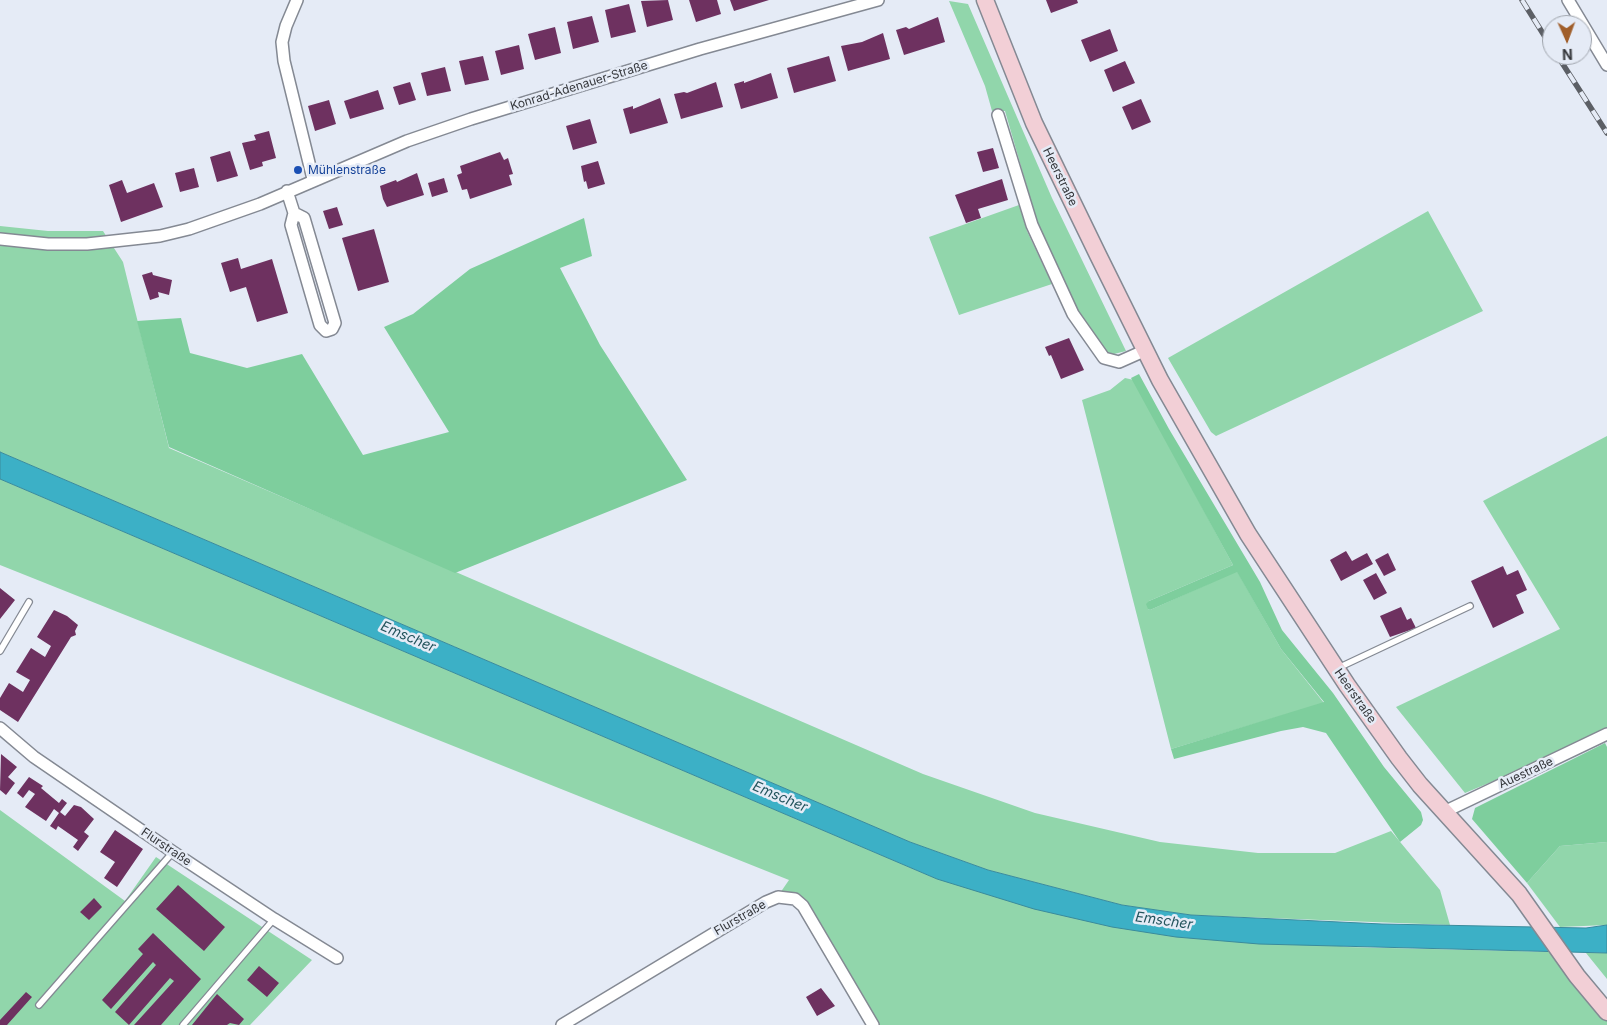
<!DOCTYPE html>
<meta charset="utf-8">
<style>
body{margin:0}
#map{position:relative;width:1607px;height:1025px;overflow:hidden;background:#e5ebf6;font-family:Inter,sans-serif}
canvas{display:block}
.north{position:absolute;left:1542px;top:15px;width:50px;height:50px;box-sizing:border-box;background:#e5ebf6;border:1px solid #9ea3ab;border-radius:50%;rotate:178deg;font-size:14px;font-weight:700;line-height:20px;text-align:center;color:#34363a}
.north::after{content:'';display:block;margin:auto;width:18px;height:22px;background:#a05e2a;clip-path:polygon(50% 0,100% 100%,50% 72%,0 100%)}
</style>
<div id="map">
<canvas width="1607" height="1025"></canvas>
<div class="north">N</div>
</div>
<script>
const ctx = document.querySelector('canvas').getContext('2d');
ctx.lineJoin = 'round';
function fill(path, color) { ctx.fillStyle = color; ctx.fill(path, 'evenodd'); }
const poly = rows => new Path2D(rows.map(r => 'M' + r).join(''));
function trace(path, color, width, dash) { ctx.strokeStyle = color; ctx.lineWidth = width; ctx.lineCap = dash ? 'butt' : 'round'; ctx.setLineDash(dash || []); ctx.stroke(path); }
function drawText(font, color, halo, rows, align = 'center') {
  ctx.font = font + ' Inter,sans-serif'; ctx.lineWidth = 5; ctx.setLineDash([]); ctx.textBaseline = 'middle'; ctx.strokeStyle = halo; ctx.fillStyle = color; for (const [text, x, y, turn = 0] of rows) {
    ctx.save(); ctx.translate(x, y); ctx.rotate((+turn || 0) * Math.PI / 180); ctx.textAlign = isNaN(turn) ? turn : align; if (halo) ctx.strokeText(text, 0, 0); ctx.fillText(text, 0, 0); ctx.restore();
  }
}
fill(poly([
 [949,1,968,4,1052,198,1126,351,1114,354,1104,351,1069,299,1042,239,1005,111,992,111,985,86],
 [1019,205,1027,231,1052,284,959,315,929,237],
 [1428,211,1483,311,1216,436,1211,432,1168,358],
 [0,226,48,231,103,231,123,262,169,448,923,774,1035,813,1160,842,1258,853,1335,853,1391,831,1440,890,1450,925,1191,915,1122,905,988,870,910,842,0,452],
 [1125,378,1134,380,1233,565,1149,601,1148,609,1150,610,1237,571,1281,649,1324,703,1171,749,1082,400,1110,390],
 [1607,436,1607,729,1563,752,1465,793,1396,707,1560,629,1483,501],
 [0,479,937,879,1347,947,1556,952,1607,1019,1607,1025,876,1025,805,905,778,896,789,880,0,565],
 [0,810,125,901,156,857,312,960,250,1025,0,1025],
 [1607,842,1607,925,1560,927,1527,883,1560,846],
 [1586,953,1607,953,1607,979]
]), '#91d6ab');
fill(poly([
 [584,218,592,256,560,268,600,345,687,480,455,573,169,447,137,321,181,318,190,353,247,368,302,354,363,455,449,432,384,327,413,314,470,269],
 [1139,374,1169,429,1260,582,1282,630,1333,693,1384,767,1421,812,1423,820,1421,825,1400,842,1326,733,1303,727,1281,731,1174,759,1171,749,1324,702,1281,649,1237,572,1150,610,1148,609,1146,604,1149,601,1233,565,1131,378],
 [1605,743,1607,747,1607,842,1560,846,1527,883,1472,819,1475,808]
]), '#7ece9d');
const water = poly([
 [0,452,910,842,988,870,1122,905,1191,915,1382,924,1586,928,1607,925,1607,953,1259,944,1176,937,1112,927,1034,909,937,879,0,479,0,452]
]);
fill(water, '#3cb0c6');
trace(water, '#3a8b9c', 1);
fill(poly([
 [668,0,673,20,647,27,641,1],
 [689,0,717,0,721,14,696,22],
 [730,0,769,0,734,11],
 [1046,0,1077,0,1078,3,1051,13],
 [629,4,636,32,611,38,605,10],
 [592,16,599,42,573,49,567,22],
 [938,17,945,42,904,55,896,30,906,27,909,29],
 [555,27,561,53,535,60,528,34],
 [1110,29,1118,51,1090,62,1081,40],
 [883,33,890,59,848,71,841,46,862,42],
 [519,45,524,69,501,75,495,51],
 [483,56,489,80,465,85,459,61],
 [829,56,836,81,794,93,787,68],
 [1125,61,1135,83,1113,92,1104,70],
 [445,67,451,91,427,96,421,73],
 [771,73,778,98,741,109,734,84,744,81,744,83],
 [410,82,416,100,399,105,393,87],
 [716,82,723,107,681,119,674,94,684,92,687,93],
 [378,90,384,109,350,119,344,101],
 [660,98,668,123,630,134,623,109,633,106,633,109],
 [1141,99,1151,122,1132,130,1122,107],
 [329,100,336,124,315,131,308,106],
 [590,119,597,143,573,150,566,126],
 [269,131,276,158,262,162,263,166,250,170,242,143,256,140,254,135],
 [993,148,999,168,983,172,977,152],
 [230,151,238,176,217,182,210,157],
 [500,152,504,160,508,158,513,174,509,175,512,185,470,199,467,189,462,190,457,175,462,173,460,166],
 [598,161,605,184,588,189,586,181,584,182,581,166],
 [194,168,199,187,180,192,175,173],
 [417,173,424,195,387,207,383,199,380,186,396,180,397,182],
 [444,178,448,192,432,197,428,183],
 [1002,179,1008,200,978,209,981,218,966,223,955,195],
 [122,180,127,193,154,183,163,207,121,222,109,185],
 [337,207,343,225,329,229,323,211],
 [374,229,389,282,358,291,342,238],
 [238,258,241,269,272,259,288,313,257,322,246,287,230,292,221,263],
 [152,272,153,275,172,280,169,295,158,292,159,297,150,300,142,275],
 [1069,338,1084,370,1061,379,1051,355,1049,356,1045,347],
 [1346,551,1352,561,1367,553,1373,564,1341,581,1330,560],
 [1388,553,1396,570,1384,576,1375,560],
 [1503,566,1507,575,1518,570,1527,590,1516,595,1524,613,1493,628,1471,581],
 [1376,573,1387,593,1374,600,1363,580],
 [0,588,15,600,0,619],
 [1401,607,1407,620,1411,618,1416,628,1390,637,1380,616],
 [54,610,67,616,78,625,75,631,76,635,71,637,18,722,0,710,0,698,9,683,23,692,30,680,16,672,31,648,45,657,51,646,37,637],
 [1,754,17,767,8,777,15,783,6,795,0,790],
 [29,777,43,786,41,788,59,803,62,799,67,803,60,812,65,816,74,805,81,807,94,819,84,832,89,836,78,851,73,847,78,840,58,826,56,830,50,826,59,813,54,809,46,821,25,807,35,794,29,790,23,798,17,793],
 [115,830,143,849,117,887,104,878,115,862,100,852],
 [178,885,225,927,204,951,156,909],
 [94,898,102,907,89,920,80,912],
 [153,933,201,979,161,1025,134,1025,174,981,170,978,129,1025,115,1012,156,965,153,962,111,1009,102,1000,143,954,138,949],
 [259,966,279,983,267,997,247,980],
 [821,988,835,1006,817,1016,806,997],
 [26,992,32,997,7,1025,0,1025,0,1020],
 [217,994,244,1019,239,1025,230,1023,227,1025,192,1025]
]), '#6e3160');
const lane = poly([
 [0,651,29,602],
 [1338,668,1470,606],
 [39,1005,173,852],
 [183,1025,274,919]
]);
const street = poly([
 [297,0,286,26,282,42,284,61,313,179],
 [1568,0,1607,65],
 [998,115,1032,225,1073,314,1104,358,1119,362,1146,350],
 [287,191,294,213,291,225,320,325,326,331,332,329,335,323,304,218,294,213],
 [0,239,48,244,87,244,160,236,189,229,260,204,407,141,471,119,700,49,878,0],
 [0,728,34,757,173,852,274,919,337,958],
 [1444,812,1607,734],
 [562,1025,766,902,778,897,795,899,803,906,873,1025]
]);
const secondary = poly([
 [985,0,1034,123,1098,255,1160,380,1248,534,1347,685,1399,758,1420,785,1519,894,1577,976,1607,1012]
]);
trace(lane, '#848993', 8);
trace(street, '#848993', 14);
trace(secondary, '#848993', 19);
trace(lane, '#fff', 5.5);
trace(street, '#fff', 11);
trace(secondary, '#f2cfd6', 16);
const rail = poly([
 [1522,0,1552,48],
 [1557,55,1607,133]
]);
trace(rail, '#5c5f65', 5.5);
trace(rail, '#e5ebf6', 4, [11]);
for (const [x, y, r, color] of [
 [298,170,5,"#1a4fb4"]
]) { const dot = new Path2D(); dot.arc(x, y, r, 0, 2 * Math.PI); ctx.fillStyle = color; ctx.fill(dot); trace(dot, '#e5ebf6', 2); }
drawText('12px', '#34363a', '#e5ebf6', [
 ["Konrad-Adenauer-Straße",579,86,-17],
 ["Heerstraße",1060,177,64],
 ["Heerstraße",1355,696,55],
 ["Auestraße",1526,773,-25],
 ["Flurstraße",166,847,34],
 ["Flurstraße",740,918,-30]
]);
drawText('12px', '#164399', '#e5ebf6', [
 ["Mühlenstraße",308,170]
], 'left');
drawText('italic 14px', '#22535c', '#e5ebf6', [
 ["Emscher",408,637,23],
 ["Emscher",780,797,23],
 ["Emscher",1164,921,8]
]);
</script>
